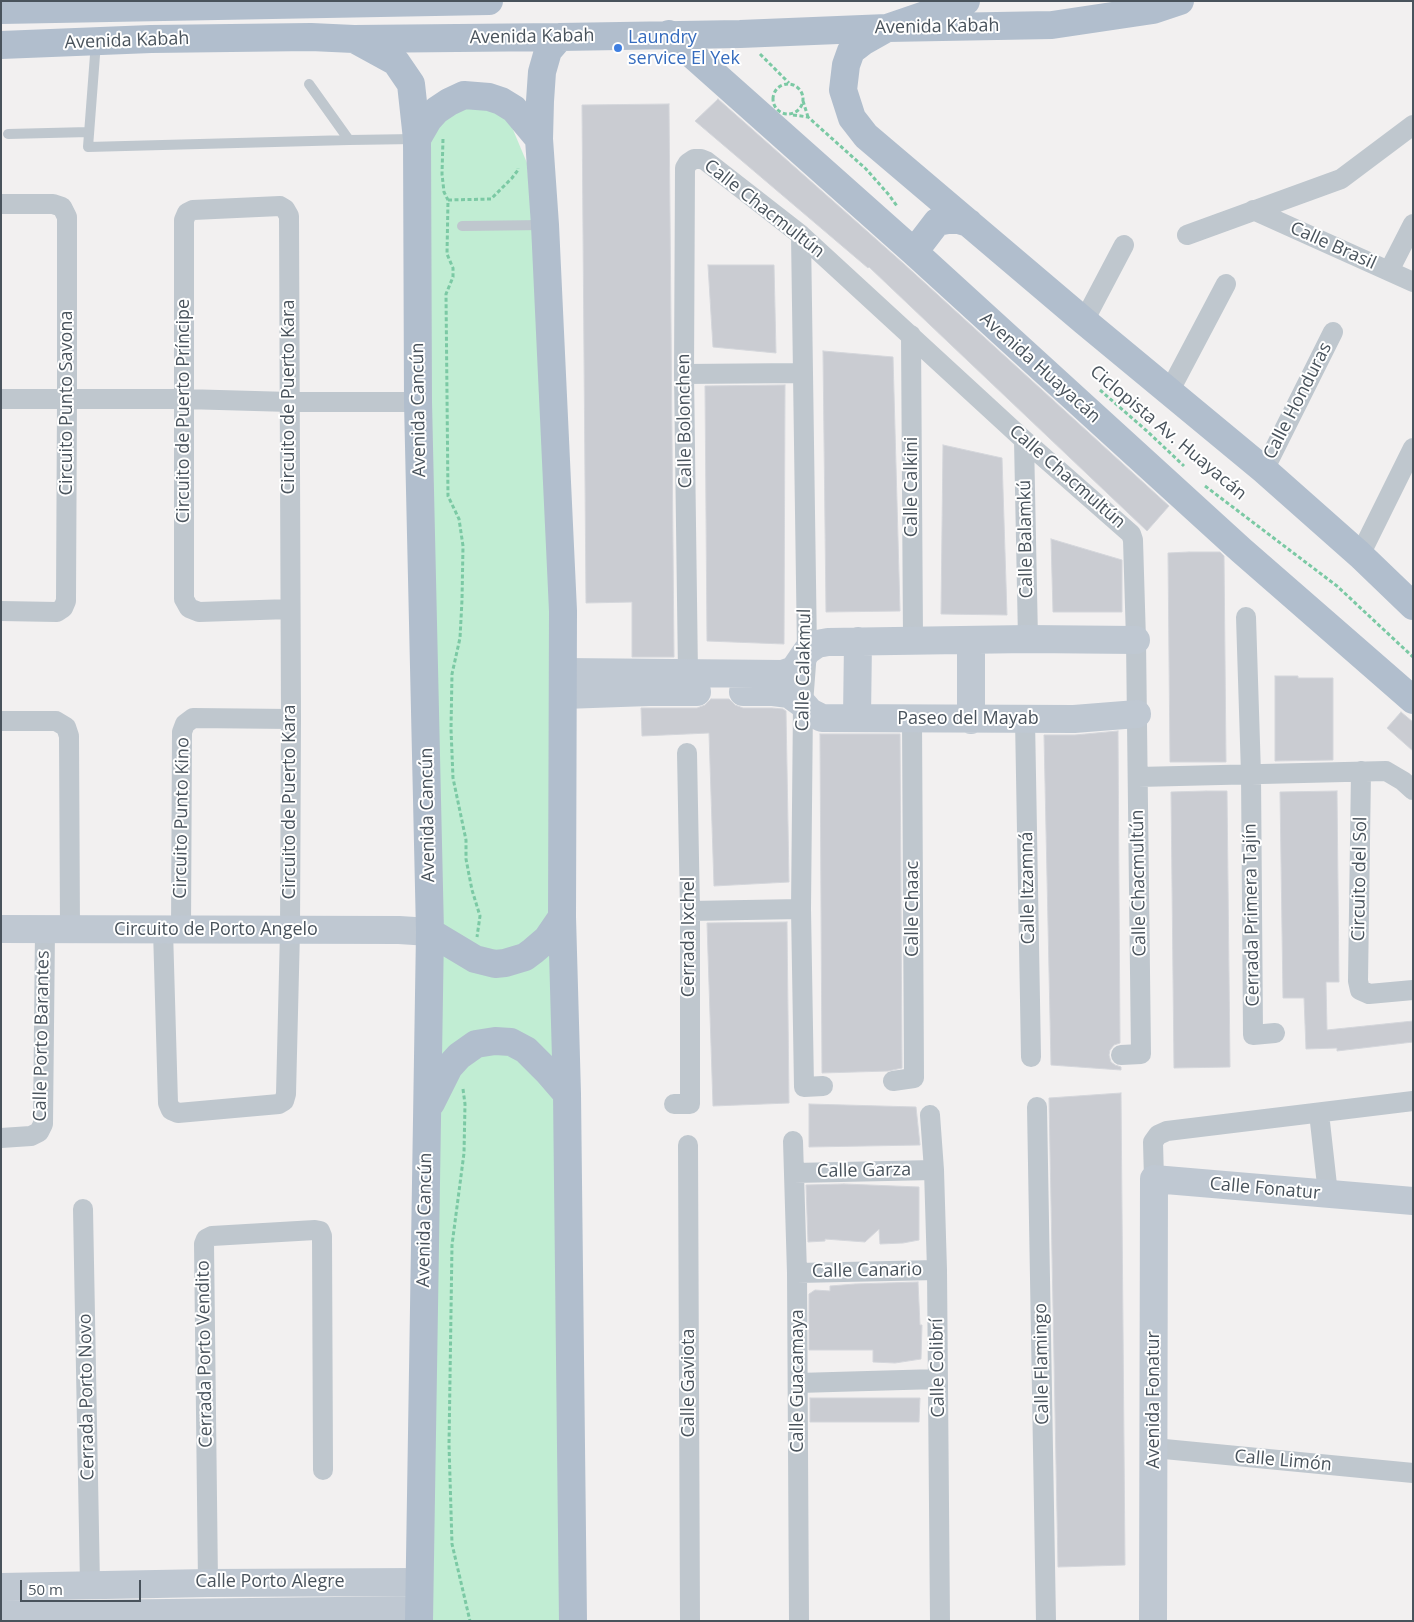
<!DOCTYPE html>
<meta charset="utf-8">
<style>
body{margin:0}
#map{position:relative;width:1414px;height:1622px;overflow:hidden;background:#f2f0f0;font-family:"Open Sans",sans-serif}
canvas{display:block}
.frame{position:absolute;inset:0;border:2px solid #49535c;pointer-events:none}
.scale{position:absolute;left:20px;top:1580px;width:121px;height:22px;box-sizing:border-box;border:2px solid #49535c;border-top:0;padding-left:6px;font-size:15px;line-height:18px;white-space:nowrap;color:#49535c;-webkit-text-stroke:4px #fff;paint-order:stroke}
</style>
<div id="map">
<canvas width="1414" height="1622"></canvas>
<div class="frame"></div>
<div class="scale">50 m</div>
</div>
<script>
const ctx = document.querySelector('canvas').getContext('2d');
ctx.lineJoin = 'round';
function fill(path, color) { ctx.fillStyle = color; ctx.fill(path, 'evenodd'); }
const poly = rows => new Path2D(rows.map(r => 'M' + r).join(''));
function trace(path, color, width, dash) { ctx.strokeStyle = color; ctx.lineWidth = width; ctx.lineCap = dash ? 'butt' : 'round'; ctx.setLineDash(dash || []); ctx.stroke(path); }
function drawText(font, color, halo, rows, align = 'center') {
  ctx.font = font + ' "Open Sans",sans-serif'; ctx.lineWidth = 4; ctx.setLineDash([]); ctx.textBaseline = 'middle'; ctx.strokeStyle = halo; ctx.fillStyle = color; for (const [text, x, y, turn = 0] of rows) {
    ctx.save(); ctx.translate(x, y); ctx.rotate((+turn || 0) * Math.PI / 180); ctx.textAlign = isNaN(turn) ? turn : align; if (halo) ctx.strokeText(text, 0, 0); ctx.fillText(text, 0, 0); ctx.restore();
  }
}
fill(poly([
 [501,101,527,163,563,611,573,1621,419,1621,422,130,437,110]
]), '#c1edd3');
const building = poly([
 [718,99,904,264,1169,506,1147,531,869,267,868,268,695,121,718,99],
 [669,104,674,657,632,657,632,602,586,603,582,105,669,104],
 [708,265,774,265,776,353,713,347,708,265],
 [823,351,893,357,900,611,826,612,823,351],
 [785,385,784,644,707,641,705,386,785,385],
 [943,445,1002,458,1007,615,941,614,943,445],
 [1051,539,1122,560,1122,612,1053,612,1051,539],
 [1189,552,1220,552,1224,556,1226,762,1170,762,1168,553,1189,552],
 [1275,676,1298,676,1298,678,1333,678,1333,760,1275,761,1275,676],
 [711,699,729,699,735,705,743,708,772,708,783,709,786,711,789,882,714,886,709,733,642,736,641,708,697,708,705,705,711,699],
 [1401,712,1413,722,1413,751,1387,728,1401,712],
 [1118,731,1120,1043,1114,1045,1110,1050,1109,1055,1111,1062,1115,1065,1121,1067,1121,1070,1051,1065,1044,735,1075,735,1118,731],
 [820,734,900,734,902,1068,888,1071,822,1073,820,734],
 [1206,791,1227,791,1230,1067,1174,1068,1171,792,1206,791],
 [1337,791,1339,982,1326,982,1327,1030,1413,1021,1413,1042,1337,1051,1337,1048,1306,1049,1304,998,1283,998,1280,792,1337,791],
 [787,922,789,1103,713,1106,707,923,787,922],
 [1121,1093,1125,1565,1058,1567,1049,1098,1121,1093],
 [809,1104,916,1107,920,1145,809,1147,809,1104],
 [844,1184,919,1187,919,1240,903,1243,880,1244,879,1229,865,1242,825,1239,825,1241,808,1242,806,1185,844,1184],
 [918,1282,920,1325,922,1325,921,1359,895,1363,873,1362,873,1350,809,1350,809,1294,815,1290,830,1291,830,1286,855,1284,918,1282],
 [810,1398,920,1398,919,1422,810,1422,810,1398]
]);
fill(building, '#caccd2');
trace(building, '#d4d6db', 1);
trace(poly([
 [760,54,789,83],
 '773 99a15 15 0 1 1 30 0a15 15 0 1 1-30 0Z',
 [803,101,808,117],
 [793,115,808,117,866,169,889,195,897,206],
 [443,139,442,174,444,192,448,200,447,254,453,268,453,277,446,294,448,496,459,519,463,546,462,600,460,638,452,674,451,729,453,778,466,840,466,859,472,890,480,916,477,937],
 [448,200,491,199,512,178,518,170,518,168],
 [1100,390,1148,432,1184,466],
 [1205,486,1337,586,1413,657],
 [463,1089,465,1104,464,1153,452,1245,449,1445,452,1544,470,1621]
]), '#7bc9a4', 3, [4, 2.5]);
trace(poly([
 [96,42,88,147,349,140],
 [309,84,349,140,415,139],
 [8,134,89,132],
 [462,226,544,225]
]), '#bfc7ce', 10);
trace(poly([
 [1,204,53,204,62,207,67,217,67,399,66,601,63,608,57,612,1,611],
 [1253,210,1413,282],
 [801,235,807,651,803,704,801,909,804,1087,823,1086],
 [1187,235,1341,179,1413,125],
 [1389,271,1413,224],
 [1084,321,1124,245],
 [911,335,913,639],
 [684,374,802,373],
 [1169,392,1226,284],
 [1,399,184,399,290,402,418,402],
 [1024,440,1028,639],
 [1264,470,1333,332],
 [1360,555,1413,448],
 [1246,617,1251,774,1253,1035,1275,1033],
 [688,674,684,374,685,168,688,163,694,159,701,159,706,161,801,235,1024,440,1131,534,1133,540,1136,640,1141,1054,1121,1055],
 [1025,719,1031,1057],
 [1,721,56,721,66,727,69,736,70,930],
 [1361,771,1358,981,1360,990,1369,994,1413,990],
 [1138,777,1386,771,1403,781,1413,790],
 [690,911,801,909],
 [163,930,168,1103,171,1110,178,1113,279,1104,284,1101,286,1094,290,931,291,719,289,216,285,209,280,206,193,210,187,213,184,220,184,599,189,608,199,612,290,609],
 [181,931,182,732,185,724,193,718,291,719],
 [893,1081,914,1078,912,719],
 [674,1104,690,1104,690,911,687,753],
 [1037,1107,1046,1621],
 [1319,1113,1328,1194],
 [930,1115,934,1170,937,1270,940,1621],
 [1,1138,31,1136,39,1132,43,1124,45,930],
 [793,1141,797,1273,799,1621],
 [688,1145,690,1621],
 [794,1173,934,1170],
 [1154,1179,1153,1142,1158,1135,1167,1131,1413,1101],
 [83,1209,90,1585],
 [797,1273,937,1270],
 [798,1383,938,1379],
 [1154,1448,1413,1473],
 [208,1583,204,1244,206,1239,212,1236,315,1230,320,1231,322,1236,323,1470]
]), '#bfc7ce', 20);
trace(poly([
 [971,640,971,720],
 [564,672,783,674,794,670,807,651,817,644,828,642,1028,639,1136,640],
 [743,692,773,692,789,694,803,704,810,712,822,718,1074,719,1137,714],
 [564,695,649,692,697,692],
 [857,718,858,641],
 [1,929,399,930,430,932],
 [1,1587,208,1583,419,1582],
 [1,1615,419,1610],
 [1153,1621,1154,1179,1413,1201]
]), '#bfc8d2', 28);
trace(poly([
 [966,1,887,28,864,41,851,51,846,65,843,90,852,118,866,136,1084,321,1264,470,1360,555,1413,606],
 [1,10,489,1],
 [669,34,914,252,1241,550,1413,700],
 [560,37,548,51,542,72,540,101,539,139,545,225,563,611,562,917,567,1094,573,1621],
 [354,39,396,62,411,84,417,139,418,402,430,932,419,1621],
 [1,45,151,39,311,37,354,39,560,37,740,34,887,28,1052,25,1153,10,1180,1],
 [417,139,428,120,437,110,449,102,464,95,489,97,501,101,514,109,539,139],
 [914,252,937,222,948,220,959,220,969,223],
 [430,932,475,959,495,964,505,963,525,957,533,951,547,939,562,917],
 [431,1103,449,1067,459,1056,476,1044,495,1041,511,1042,526,1050,548,1072,567,1094]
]), '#b1becd', 28);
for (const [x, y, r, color] of [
 [618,48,5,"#3f7fe0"]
]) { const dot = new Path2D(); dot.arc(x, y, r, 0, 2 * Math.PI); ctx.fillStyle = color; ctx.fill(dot); trace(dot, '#fff', 2); }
drawText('18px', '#49535c', '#fff', [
 ["Avenida Kabah",937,27,-1],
 ["Avenida Kabah",532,37,-1],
 ["Avenida Kabah",127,41,-2],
 ["Calle Chacmultún",764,209,38],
 ["Calle Brasil",1333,246,24],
 ["Avenida Huayacán",1040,368,42],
 ["Circuito de Puerto Kara",289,397,-90],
 ["Calle Honduras",1298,401,-63],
 ["Circuito Punto Savona",67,403,-90],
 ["Avenida Cancún",419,410,-91],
 ["Circuito de Puerto Príncipe",184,411,-90],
 ["Calle Bolonchen",685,421,-91],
 ["Ciclopista Av. Huayacán",1168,433,40],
 ["Calle Chacmultún",1067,477,41],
 ["Calle Calkini",912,487,-90],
 ["Calle Balamkú",1026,539,-91],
 ["Calle Calakmul",804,670,-89],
 ["Paseo del Mayab",968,719],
 ["Circuito de Puerto Kara",290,802,-90],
 ["Avenida Cancún",428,815,-91],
 ["Circuito Punto Kino",182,818,-89],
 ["Circuito del Sol",1360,879,-89],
 ["Calle Chacmultún",1139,883,-91],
 ["Calle Itzamná",1028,888,-91],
 ["Calle Chaac",913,909,-90],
 ["Cerrada Primera Tajín",1252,915,-91],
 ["Circuito de Porto Angelo",216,930],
 ["Cerrada Ixchel",689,937,-90],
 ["Calle Porto Barantes",42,1036,-89],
 ["Calle Garza",864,1171,-1],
 ["Calle Fonatur",1265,1189,5],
 ["Avenida Cancún",425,1220,-89],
 ["Calle Canario",867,1271,-1],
 ["Cerrada Porto Vendito",205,1354,-91],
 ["Calle Flamingo",1042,1364,-91],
 ["Calle Colibrí",938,1368,-91],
 ["Calle Guacamaya",798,1381,-90],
 ["Calle Gaviota",689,1383,-90],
 ["Cerrada Porto Novo",87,1397,-91],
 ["Avenida Fonatur",1154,1400,-90],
 ["Calle Limón",1283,1461,5],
 ["Calle Porto Alegre",270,1582]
]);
drawText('18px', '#366cbe', '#fff', [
 ["Laundry",628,38],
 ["service El Yek",628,59]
], 'left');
</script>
